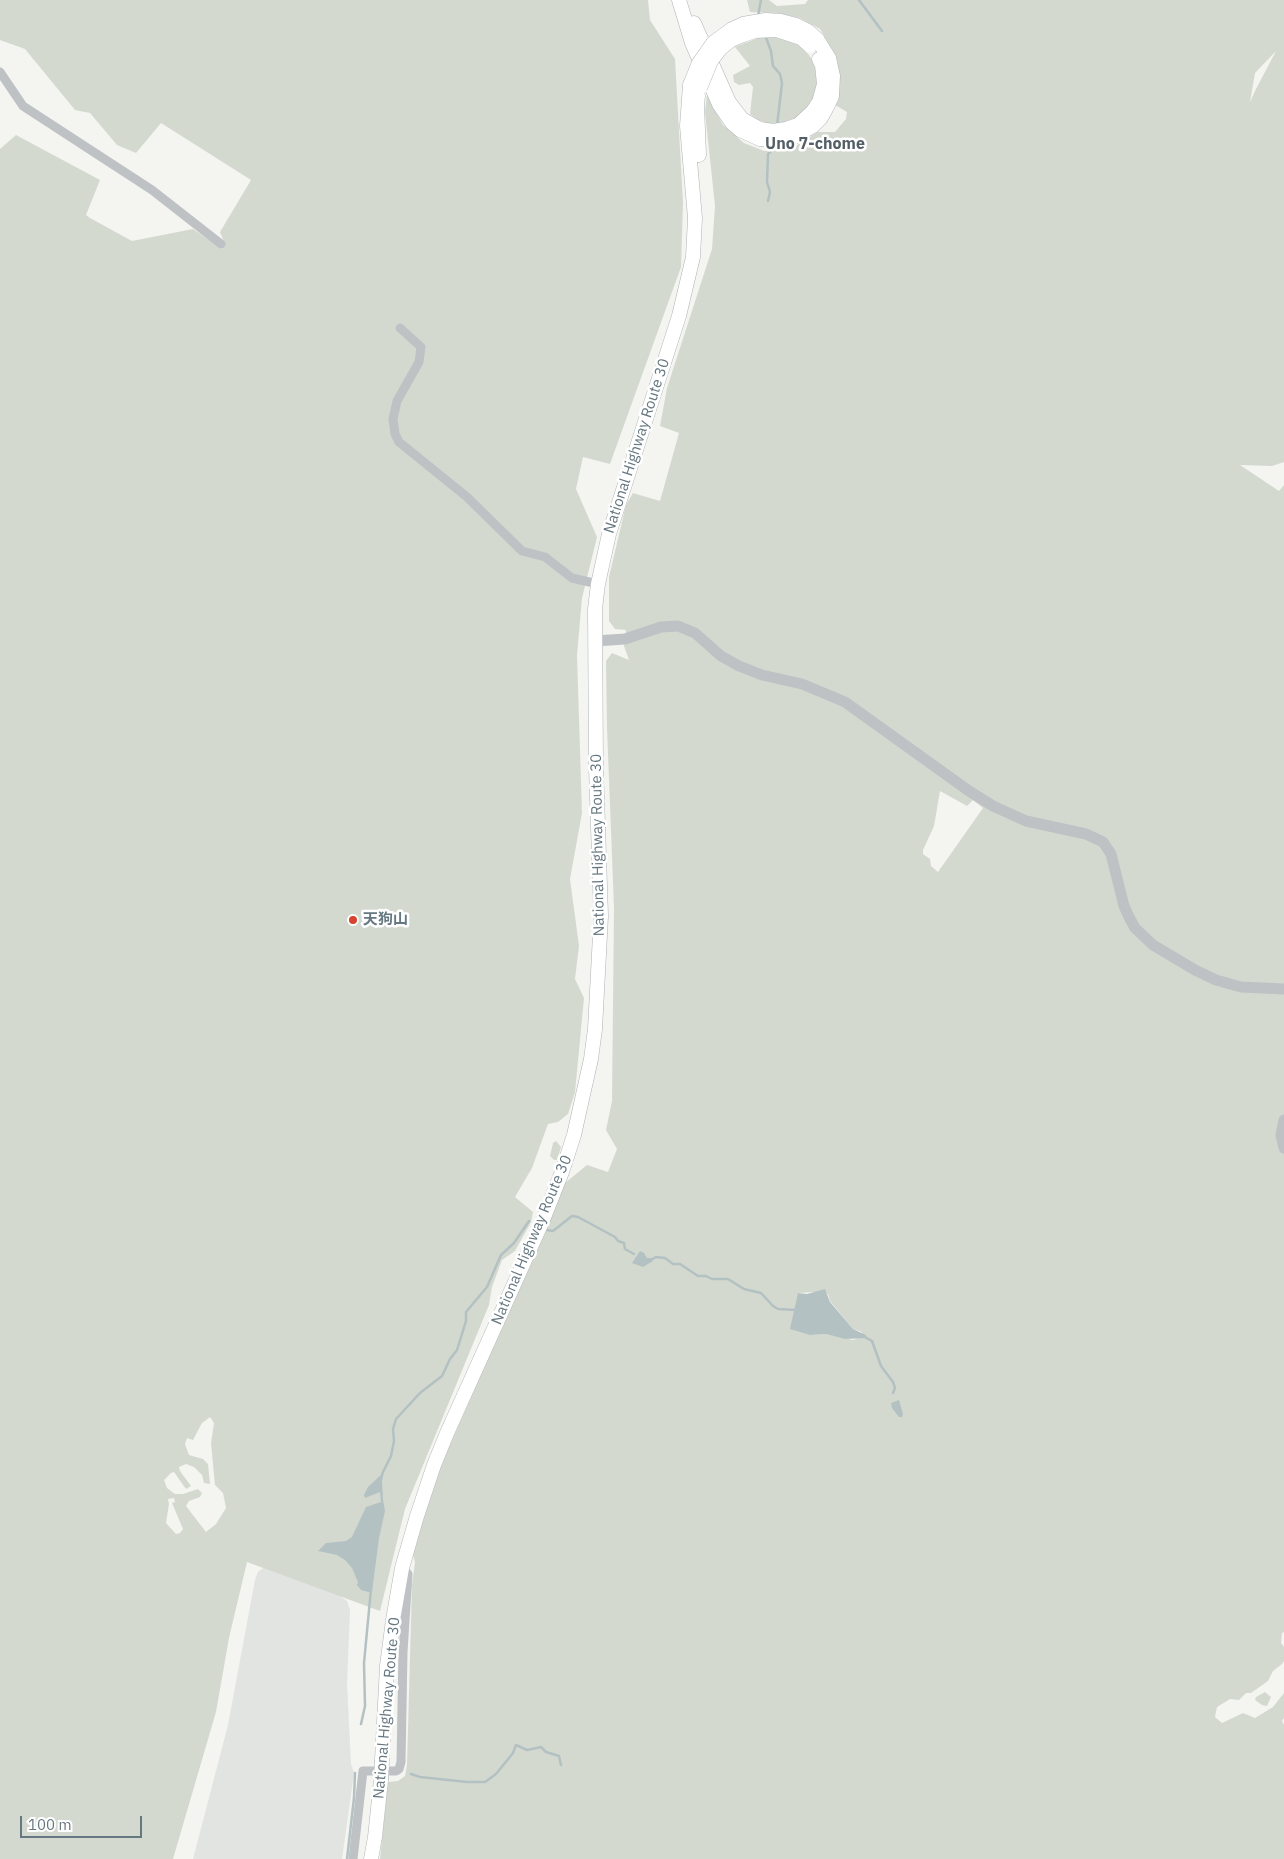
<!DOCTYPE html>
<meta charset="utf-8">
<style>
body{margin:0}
#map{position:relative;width:1284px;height:1859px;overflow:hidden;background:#f4f4f1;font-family:"IBM Plex Sans",sans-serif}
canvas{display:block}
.scale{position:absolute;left:20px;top:1816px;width:122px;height:22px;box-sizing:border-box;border:2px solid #657780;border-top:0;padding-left:6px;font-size:15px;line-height:18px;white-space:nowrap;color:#657780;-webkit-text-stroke:4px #fff;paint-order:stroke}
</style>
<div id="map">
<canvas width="1284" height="1859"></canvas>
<div class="scale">100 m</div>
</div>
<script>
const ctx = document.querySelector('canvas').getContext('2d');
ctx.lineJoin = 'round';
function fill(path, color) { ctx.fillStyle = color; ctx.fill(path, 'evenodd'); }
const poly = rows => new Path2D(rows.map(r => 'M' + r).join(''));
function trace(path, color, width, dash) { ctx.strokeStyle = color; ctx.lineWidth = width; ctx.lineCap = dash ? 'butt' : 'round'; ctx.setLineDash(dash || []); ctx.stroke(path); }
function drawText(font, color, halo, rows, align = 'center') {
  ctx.font = font + ' "IBM Plex Sans","Noto Sans JP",sans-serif'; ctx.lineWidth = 5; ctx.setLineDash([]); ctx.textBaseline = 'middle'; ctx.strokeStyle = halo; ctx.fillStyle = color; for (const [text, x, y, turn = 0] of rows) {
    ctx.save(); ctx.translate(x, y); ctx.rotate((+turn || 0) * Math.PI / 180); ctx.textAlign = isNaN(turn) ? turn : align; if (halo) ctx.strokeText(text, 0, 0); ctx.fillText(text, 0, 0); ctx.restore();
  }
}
fill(poly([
 [264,1567,331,1590,347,1601,350,1610,347,1684,351,1764,354,1773,342,1859,193,1859,228,1725,255,1580,258,1572]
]), '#e2e4e2');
fill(poly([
 [0,0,648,0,650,20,675,59,683,203,681,267,610,464,583,457,576,489,597,537,582,598,577,655,582,813,570,879,579,946,575,979,584,998,575,1092,568,1114,558,1122,548,1124,532,1168,515,1197,533,1212,531,1222,515,1251,502,1260,492,1287,489,1305,405,1509,380,1611,247,1562,229,1638,216,1712,173,1859,0,1859,0,149,16,135,100,180,86,215,90,218,132,241,193,229,222,249,225,244,220,232,251,180,161,123,136,153,117,145,90,113,75,110,25,49,0,40],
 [210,1417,214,1423,211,1443,215,1485,223,1493,226,1508,216,1524,206,1532,186,1506,189,1501,200,1497,202,1493,198,1489,183,1494,175,1494,167,1488,164,1480,171,1473,174,1472,186,1489,191,1486,180,1471,179,1467,186,1464,194,1467,202,1475,204,1483,210,1484,208,1464,203,1459,189,1455,185,1444,187,1438,193,1440,202,1423],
 [174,1498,175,1502,172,1503,183,1529,180,1533,176,1534,166,1523,169,1504,168,1499],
 [747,0,769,0,777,6,805,4,808,0,1284,0,1284,462,1272,466,1240,465,1279,491,1284,485,1284,1632,1282,1633,1281,1643,1284,1647,1284,1661,1282,1664,1273,1671,1268,1681,1251,1693,1246,1693,1239,1700,1230,1699,1217,1707,1215,1717,1222,1723,1243,1713,1255,1718,1273,1707,1284,1693,1284,1718,1282,1721,1284,1725,1284,1859,380,1859,388,1782,398,1781,405,1776,407,1765,412,1585,415,1562,412,1552,432,1486,565,1183,587,1165,608,1172,617,1149,606,1130,612,1101,614,908,607,728,606,661,612,653,629,660,624,646,626,630,615,629,609,621,609,577,626,505,633,493,660,501,679,433,660,426,667,388,712,249,715,206,705,112,707,95,723,125,744,143,764,151,791,149,818,132,835,132,846,119,847,112,835,105,840,87,837,58,820,29,800,18,778,13,750,12],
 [1276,51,1256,89,1250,102,1255,73],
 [940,791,967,806,973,800,983,808,938,872,931,866,930,859,923,854,923,850,934,826],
 [814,1292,828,1294,830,1301,853,1329,862,1332,861,1337,853,1340,826,1334,810,1335,798,1293],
 [773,36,788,39,800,45,809,55,815,65,817,75,816,91,810,105,796,118,784,123,766,123,757,119,750,114,753,87,750,83,739,85,734,82,733,75,750,66,735,47,758,38],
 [556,1141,561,1147,557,1160,554,1160,550,1156,553,1143],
 [1265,1692,1271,1697,1267,1706,1262,1705,1255,1700,1256,1697]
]), '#d4d9d0');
fill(poly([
 [640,1251,644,1253,647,1258,652,1258,653,1261,643,1267,632,1263],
 [825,1289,830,1302,853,1329,866,1335,867,1338,845,1339,826,1334,810,1335,790,1329,798,1293,807,1294],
 [899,1400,903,1414,902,1417,899,1417,892,1408,891,1403],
 [384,1472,382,1481,383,1500,385,1511,379,1538,372,1592,368,1592,361,1590,357,1585,358,1582,352,1568,345,1560,337,1555,318,1551,326,1543,346,1541,352,1537,366,1507,381,1502,380,1492,365,1498,364,1495,368,1487]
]), '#b3c1c3');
trace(poly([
 [859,0,882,31],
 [758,16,761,0],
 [765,35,771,51,773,66,780,74,782,83,777,126],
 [768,201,770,192,767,182,768,154,775,147,775,144],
 [547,1230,553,1231,572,1216,578,1217,615,1237,618,1241,624,1243,625,1249,634,1254],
 [649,1261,656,1257,665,1258,673,1264,680,1264,698,1276,706,1276,712,1279,728,1279,744,1289,761,1293,773,1306,778,1309,795,1310],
 [863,1336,872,1341,881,1366,893,1382,895,1388,893,1393],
 [382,1474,391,1456,394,1441,393,1429,396,1419,420,1393,442,1376,450,1359,457,1350,466,1321,466,1312,487,1287,501,1255,514,1243,529,1221],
 [361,1724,365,1706,364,1663,371,1589],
 [411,1774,420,1777,467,1782,485,1782,496,1774,513,1753,516,1745,527,1750,541,1747,546,1752,559,1756,561,1765],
 [347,1859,354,1798,355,1773]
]), '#b3c1c3', 2.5);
const trunk = poly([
 [679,0,692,43,719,104,732,123,740,130,760,139,772,140,794,137,813,126,821,118,827,107,832,96,833,76,829,58,817,39],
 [694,23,729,102,742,119,760,129,773,131,786,129,798,125,813,111,819,102,824,84,822,65,819,59],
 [698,96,697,105,699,155],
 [382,1760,387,1666,393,1620,402,1568,417,1516,434,1465,447,1433,543,1220,562,1172,574,1135,591,1059,595,1029,601,916,596,767,595,609,598,584,609,534,679,316,693,257,695,218,687,126,690,85],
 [371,1859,375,1837,381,1780]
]);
trace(trunk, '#afb4b6', 15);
trace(poly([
 [0,72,23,106,152,190,221,244],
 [400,328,421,347,419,362,397,401,393,419,395,434,399,442,467,497,522,551,545,557,572,578,598,584],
 [353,1859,363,1771,396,1771,399,1769,401,1762,403,1652,408,1574,402,1568]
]), '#bec2c5', 9);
trace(poly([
 [595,641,625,639,661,627,678,626,695,633,721,656,739,666,762,675,802,684,845,702,969,791,993,806,1026,821,1086,834,1103,842,1111,854,1124,906,1129,917,1135,928,1153,945,1195,970,1216,980,1241,987,1284,989],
 [1284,1120,1281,1135,1284,1148]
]), '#bec2c5', 11);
trace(trunk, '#fff', 14);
const trunkBridge = poly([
 [690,85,699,63,713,43,732,29,743,24,766,20,781,21,796,25,808,31,817,39],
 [700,88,711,61,720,49,731,40,743,35,755,31,777,30,801,38,810,46],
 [381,1780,382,1760]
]);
trace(trunkBridge, '#afb4b6', 15, []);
trace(trunkBridge, '#fff', 14);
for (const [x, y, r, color] of [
 [353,920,5,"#d7432e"]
]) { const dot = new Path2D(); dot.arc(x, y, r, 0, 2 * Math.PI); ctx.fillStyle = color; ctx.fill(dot); trace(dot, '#fff', 2); }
drawText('15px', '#657780', '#fff', [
 ["National Highway Route 30",637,446,-72],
 ["National Highway Route 30",598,845,-91],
 ["National Highway Route 30",532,1240,-67],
 ["National Highway Route 30",387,1708,-85]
]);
drawText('bold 15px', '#657780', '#fff', [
 ["天狗山",363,920]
], 'left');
drawText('bold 16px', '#535f66', '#fff', [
 ["Uno 7-chome",815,144]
]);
</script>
